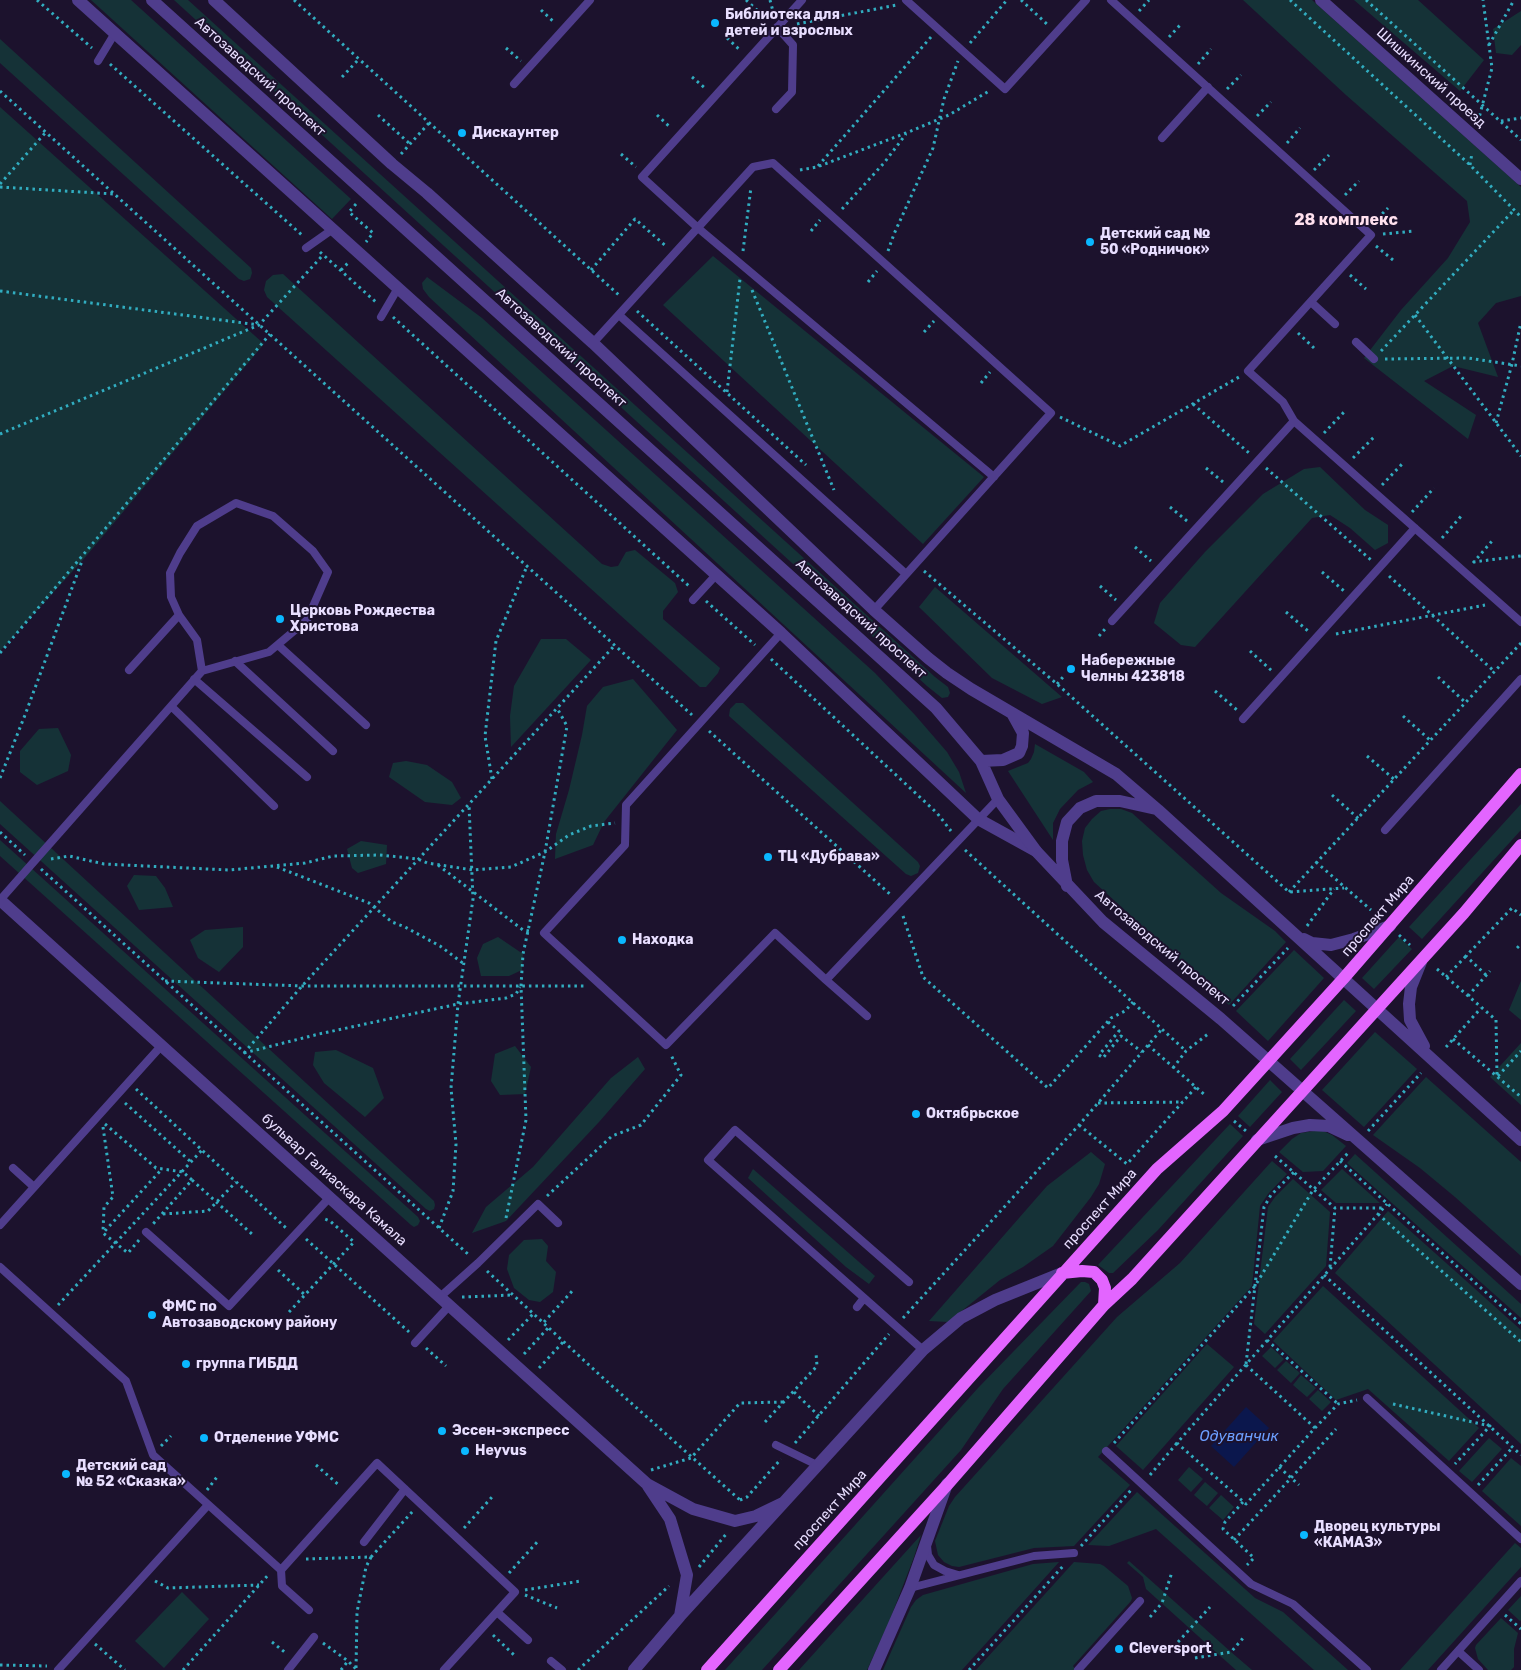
<!DOCTYPE html>
<meta charset="utf-8">
<style>
body{margin:0}
canvas{display:block;background:#1c122d}
</style>
<canvas width="1521" height="1670"></canvas>
<script>
const ctx = document.querySelector('canvas').getContext('2d');
ctx.lineJoin = 'round';
function fill(path, color) { ctx.fillStyle = color; ctx.fill(path, 'evenodd'); }
const poly = rows => new Path2D(rows.map(r => 'M' + r).join(''));
function trace(path, color, width, dash) { ctx.strokeStyle = color; ctx.lineWidth = width; ctx.lineCap = dash ? 'butt' : 'round'; ctx.setLineDash(dash || []); ctx.stroke(path); }
function drawText(font, color, halo, rows, align = 'center') {
  ctx.font = font + ' Rubik,sans-serif'; ctx.lineWidth = 4; ctx.setLineDash([]); ctx.textBaseline = 'middle'; ctx.strokeStyle = halo; ctx.fillStyle = color; for (const [text, x, y, turn = 0] of rows) {
    ctx.save(); ctx.translate(x, y); ctx.rotate((+turn || 0) * Math.PI / 180); ctx.textAlign = isNaN(turn) ? turn : align; if (halo) ctx.strokeText(text, 0, 0); ctx.fillText(text, 0, 0); ctx.restore();
  }
}
fill(poly([
 [91,0,131,0,351,199,332,219],
 [174,0,188,0,935,677,948,687,950,693,948,697,942,698,927,686],
 [1243,0,1312,0,1521,187,1521,296,1496,303,1478,323,1498,377,1453,366,1424,381,1476,415,1468,439,1364,358,1401,310,1448,258,1470,222,1467,201,1346,95],
 [1354,0,1418,0,1484,60,1460,91],
 [1521,11,1521,45,1512,55,1496,53,1493,29],
 [0,39,251,268,252,273,250,279,244,281,239,279,0,63],
 [0,107,264,344,82,561,0,651],
 [713,256,984,477,923,544,663,305],
 [283,274,602,564,611,567,618,566,626,552,635,550,675,583,678,592,663,611,663,619,720,668,718,673,706,687,700,687,267,297,264,290,266,281,273,275],
 [427,277,482,318,875,673,915,715,947,752,959,772,966,793,429,297,423,289,422,283],
 [1320,467,1365,510,1388,525,1388,543,1375,550,1350,528,1330,515,1312,518,1195,647,1181,645,1154,623,1160,603,1205,552,1263,494,1304,469],
 [935,587,1062,697,1042,704,992,678,919,607],
 [541,639,566,639,591,660,511,747,510,716,514,686],
 [633,679,677,730,604,822,593,845,555,859,556,834,569,790,582,735,587,706,603,687],
 [736,703,743,703,918,862,920,866,918,873,911,876,906,874,729,716,730,709],
 [58,728,71,755,68,771,37,785,20,772,20,751,39,729],
 [1035,744,1084,772,1093,782,1078,790,1060,809,1053,823,1053,840,1008,771,1028,763,1031,759,1034,752],
 [406,761,427,765,452,782,461,798,452,805,425,802,389,777,393,763],
 [0,801,434,1201,435,1205,434,1209,430,1211,426,1209,0,824],
 [1521,804,1521,830,1422,939,1409,927],
 [1110,809,1121,809,1132,813,1221,893,1275,931,1286,942,1229,1005,1094,882,1087,870,1083,855,1082,841,1085,828,1092,819,1101,811],
 [0,840,418,1217,420,1221,418,1225,414,1227,411,1225,0,856],
 [361,841,387,845,386,864,358,873,352,868,347,849],
 [134,875,156,876,165,888,173,907,139,910,127,886],
 [243,927,243,947,219,972,198,958,190,940,205,930],
 [498,937,523,954,522,970,509,976,481,976,477,958,483,944],
 [1399,937,1412,949,1374,989,1362,978],
 [1294,950,1324,978,1268,1041,1236,1011],
 [1521,981,1521,1020,1509,1010],
 [1344,1000,1356,1011,1301,1070,1290,1059],
 [1375,1032,1417,1069,1364,1127,1322,1090],
 [1521,1043,1521,1105,1490,1077],
 [515,1046,531,1067,525,1094,500,1095,491,1081,495,1054],
 [336,1050,373,1068,384,1098,365,1117,324,1083,313,1065,315,1052],
 [638,1057,645,1069,599,1122,506,1221,472,1233,486,1207,533,1167,611,1078],
 [1426,1077,1521,1162,1521,1256,1455,1197,1420,1168,1373,1135],
 [1270,1080,1282,1092,1250,1127,1238,1116],
 [1230,1124,1243,1136,1158,1230,1113,1273,1109,1273,1098,1265],
 [1321,1130,1332,1135,1346,1146,1323,1171,1303,1172,1279,1152,1292,1139,1301,1133],
 [1091,1152,1105,1164,1099,1184,1091,1197,1053,1246,1023,1267,1000,1280,948,1322,929,1321,1047,1186],
 [1355,1154,1521,1304,1521,1318,1347,1163],
 [1272,1161,1287,1174,1268,1194,1260,1206,1252,1286,1098,1457,1130,1485,1074,1546,1034,1548,959,1567,952,1566,944,1562,938,1555,935,1541,949,1506,955,1497,1117,1317,1180,1263],
 [753,1169,875,1276,869,1284,846,1267,748,1178],
 [1342,1169,1380,1203,1336,1203,1321,1190],
 [1293,1179,1330,1212,1326,1266,1265,1334,1254,1324,1268,1207,1275,1197],
 [1388,1211,1521,1330,1521,1444,1335,1273],
 [542,1239,548,1246,546,1261,556,1272,553,1292,540,1302,529,1300,514,1288,507,1269,509,1255,524,1240],
 [1081,1282,1085,1282,1089,1284,1091,1291,1003,1389,961,1450,762,1670,725,1670,978,1388],
 [1323,1286,1479,1428,1449,1461,1368,1389,1336,1400,1273,1341],
 [1207,1344,1234,1367,1143,1470,1116,1446],
 [1271,1347,1284,1359,1275,1368,1262,1356],
 [1286,1361,1300,1373,1291,1383,1277,1370],
 [1301,1375,1316,1388,1307,1397,1293,1385],
 [1318,1390,1331,1402,1322,1411,1309,1399],
 [1489,1438,1502,1449,1472,1482,1459,1471],
 [1511,1458,1521,1466,1521,1526,1482,1491],
 [1189,1467,1203,1479,1191,1492,1178,1480],
 [1205,1482,1218,1493,1207,1506,1194,1495],
 [1137,1492,1255,1598,1283,1612,1348,1670,1314,1670,1156,1529,1109,1546,1088,1545],
 [1221,1495,1234,1507,1223,1520,1209,1508],
 [921,1535,914,1557,889,1622,867,1670,799,1670],
 [1515,1543,1521,1548,1521,1567,1428,1670,1400,1670],
 [1129,1561,1231,1652,1252,1670,1236,1670,1218,1654,1146,1589,1143,1577,1127,1563],
 [1059,1562,962,1670,883,1670,911,1607,916,1600,923,1595,1033,1564],
 [1074,1562,1100,1564,1104,1566,1128,1586,1132,1598,1131,1601,1073,1666,1075,1669,1074,1670,976,1670],
 [182,1592,209,1619,164,1668,135,1641],
 [1521,1596,1521,1620,1520,1621,1508,1610],
 [1501,1618,1518,1633,1514,1649,1514,1667,1511,1670,1488,1670,1478,1659,1475,1648,1476,1645]
]), '#153237');
fill(poly([
 [1246,1407,1269,1428,1234,1467,1211,1446]
]), '#0b174d');
trace(poly([
 [37,0,92,48],
 [294,0,621,297],
 [746,0,768,20],
 [770,0,774,15],
 [1021,0,1048,25],
 [1290,0,1470,165,1521,217],
 [1366,0,1521,140],
 [541,10,555,23],
 [1139,11,1149,0],
 [797,24,897,5],
 [1169,37,1182,23],
 [727,38,741,51],
 [970,43,1007,0],
 [1489,45,1514,0],
 [506,48,521,61],
 [110,64,303,236],
 [1198,64,1211,49],
 [342,77,359,59],
 [692,77,706,89],
 [1227,89,1241,75],
 [0,91,692,715],
 [378,115,410,144],
 [657,115,671,128],
 [1257,116,1271,102],
 [1501,121,1521,118],
 [1478,122,1492,68,1483,0],
 [1287,143,1300,128],
 [401,154,429,123],
 [621,154,636,167],
 [1470,165,1472,153],
 [818,166,931,37],
 [800,170,817,167,906,133,949,115,989,91],
 [1314,170,1329,155],
 [0,184,46,132],
 [0,187,114,194],
 [1345,195,1359,181],
 [356,204,349,212,373,233,366,242],
 [842,209,884,163,906,134],
 [1373,223,1388,208],
 [811,231,820,220],
 [1383,234,1415,231],
 [1376,246,1393,260],
 [743,251,751,187],
 [888,251,894,234,933,148,944,99,958,61],
 [320,252,377,303],
 [341,270,349,262],
 [591,270,635,219,667,247],
 [1350,275,1366,289],
 [868,282,877,271],
 [752,290,834,490],
 [0,291,259,325],
 [637,311,806,465],
 [1415,315,1521,456],
 [393,317,690,587],
 [924,332,934,321],
 [1298,333,1314,348],
 [1381,351,1514,210],
 [1385,359,1468,358,1521,366],
 [981,383,990,372],
 [727,392,740,279],
 [1193,404,1249,453],
 [1060,417,1120,446,1239,377],
 [1496,423,1512,364,1521,322],
 [1324,433,1346,410],
 [0,434,259,325,323,255],
 [1353,458,1375,436],
 [1206,468,1223,482],
 [1266,468,1371,560],
 [1382,485,1404,462],
 [1170,507,1187,521],
 [1412,512,1434,488],
 [1442,538,1463,514],
 [1135,547,1151,561],
 [1473,562,1521,556],
 [1473,563,1492,541],
 [924,571,1057,684,1289,892,1344,888],
 [1322,572,1344,591],
 [1389,576,1495,672],
 [1100,586,1116,600],
 [706,601,755,645],
 [1286,612,1308,631],
 [1336,634,1485,605],
 [1099,636,1105,629],
 [1250,651,1272,671],
 [0,653,270,334],
 [771,659,937,813,951,831],
 [1438,677,1466,703],
 [1057,684,1063,677],
 [1215,691,1237,710],
 [1403,716,1431,741],
 [709,731,892,896],
 [1367,756,1395,780],
 [0,778,25,715,82,561],
 [492,779,485,736,496,641,527,566],
 [1332,795,1359,819],
 [0,832,25,855],
 [965,850,1186,1051],
 [51,859,69,856,104,864,229,870,305,863,333,856,380,855,418,859,427,863,473,870,511,867,545,852,569,835,591,826,615,823],
 [1316,862,1371,910],
 [438,865,523,930,529,931],
 [277,867,369,903,392,922,405,927,440,946,464,964],
 [41,869,469,1255],
 [1289,892,1521,643],
 [903,916,923,977,1048,1088,1111,1018,1125,1011,1133,1002],
 [1307,926,1334,889],
 [1399,935,1410,945],
 [1517,948,1521,944],
 [1437,969,1496,1020,1497,1076],
 [1486,975,1466,956,1512,908,1521,915],
 [1446,977,1466,956],
 [165,981,302,986,584,986],
 [1468,996,1490,971],
 [1233,1006,1288,948],
 [1108,1022,1119,1031,1099,1055,1103,1058,1121,1036,1142,1052],
 [1453,1039,1521,1097],
 [1148,1045,1206,1096],
 [1446,1047,1481,1008],
 [244,1053,302,986,615,645],
 [244,1053,319,1034,458,1004,506,998,516,994,520,987],
 [1173,1068,1186,1051,1208,1034],
 [1498,1076,1521,1051],
 [136,1089,286,1228],
 [125,1103,191,1162],
 [1098,1103,1183,1102],
 [1234,1121,1246,1131],
 [105,1124,156,1168,183,1172,192,1180,153,1224],
 [1079,1125,1127,1164,1196,1087],
 [103,1127,113,1197,104,1207,103,1232],
 [1368,1131,1421,1073],
 [1275,1156,1335,1208,1383,1208],
 [1340,1161,1521,1324],
 [192,1180,253,1235],
 [547,1196,612,1136,641,1125,681,1075,671,1055],
 [163,1214,208,1211,236,1182],
 [1378,1214,1521,1342],
 [506,1218,526,1120,521,986,523,954,545,852,567,726,557,708],
 [439,1228,453,1191,456,1144,451,1088,458,1004,473,899,469,805],
 [306,1239,409,1332],
 [139,1240,128,1253,103,1233,162,1169],
 [1330,1267,1335,1208],
 [278,1270,305,1295],
 [487,1271,602,1377,740,1500],
 [1324,1275,1521,1455],
 [462,1297,513,1295],
 [58,1305,202,1150],
 [289,1312,354,1242,330,1221,325,1219],
 [903,1318,1079,1125,1162,1029],
 [544,1322,574,1289],
 [508,1340,534,1313],
 [1267,1340,1338,1404],
 [426,1348,446,1366],
 [524,1354,549,1327],
 [1246,1364,1264,1207,1271,1195,1294,1172],
 [1246,1365,1315,1428,1246,1504,1177,1443,1387,1204],
 [539,1368,564,1341],
 [794,1392,819,1416],
 [1393,1404,1490,1426,1455,1464],
 [765,1422,817,1366,816,1353],
 [1315,1428,1338,1404,1357,1400],
 [795,1443,889,1334],
 [1114,1443,1255,1286,1313,1190,1349,1152],
 [161,1446,171,1436],
 [316,1465,340,1486],
 [1279,1467,1299,1485],
 [651,1470,691,1458,740,1403,784,1402],
 [1150,1475,1177,1443],
 [1478,1485,1513,1447],
 [207,1490,217,1477],
 [740,1500,747,1497,781,1459],
 [1243,1502,1225,1522,1223,1529,1254,1558,1247,1565],
 [464,1528,492,1497],
 [1234,1540,1336,1429],
 [1081,1546,1132,1489],
 [371,1557,413,1511],
 [306,1559,371,1557,366,1567,357,1612,356,1670],
 [699,1567,727,1533],
 [509,1573,539,1540],
 [155,1581,168,1588,259,1585],
 [525,1590,581,1581],
 [525,1595,557,1608],
 [1505,1615,1521,1629],
 [1150,1617,1162,1603,1172,1572],
 [493,1635,514,1655],
 [272,1642,287,1654],
 [1178,1642,1210,1607],
 [323,1643,348,1661,357,1670],
 [95,1644,125,1670],
 [1195,1658,1231,1652,1244,1637],
 [0,1665,47,1666],
 [183,1670,269,1574],
 [341,1670,348,1661],
 [578,1670,669,1586],
 [969,1670,1064,1565]
]), '#31adc0', 3, [2.5, 4]);
trace(poly([
 [802,0,642,177,698,228,994,477],
 [906,0,1005,89,1086,0],
 [1111,0,1371,235,1248,371,1283,402,1294,421,1521,622],
 [98,61,115,33],
 [514,84,590,0],
 [776,109,792,92,793,45,777,27],
 [1162,138,1208,87],
 [306,248,333,229],
 [1311,302,1335,324],
 [619,315,906,574],
 [381,317,398,288],
 [1356,342,1374,359],
 [593,343,753,167,773,163,1051,413,874,610],
 [693,600,716,575],
 [1112,621,1294,421],
 [781,633,626,805,625,845,544,933,666,1045,775,933,826,980],
 [278,645,366,725],
 [235,661,333,751],
 [129,670,179,615],
 [194,679,307,777],
 [171,706,274,806],
 [1243,719,1415,528],
 [1385,830,1521,679],
 [0,900,202,671,269,652,307,620,328,572,313,551,273,516,236,503,197,526,180,553,170,573,171,597,179,615,197,640,202,671],
 [867,1016,826,980,998,799],
 [13,1168,34,1187],
 [0,1225,162,1045],
 [146,1232,229,1306,330,1197],
 [0,1267,126,1381,153,1455,281,1570,377,1463,515,1592,444,1670],
 [909,1282,735,1130,708,1160,923,1350],
 [440,1297,478,1263,538,1204,558,1223],
 [857,1307,864,1298],
 [415,1343,449,1306],
 [1367,1398,1521,1539],
 [776,1445,817,1465],
 [1106,1451,1251,1584,1293,1604,1367,1670],
 [364,1542,405,1489],
 [927,1546,928,1555,934,1565,945,1571,958,1575],
 [281,1570,282,1586,309,1610],
 [910,1588,1034,1556,1074,1553],
 [497,1612,528,1640],
 [1458,1651,1479,1670],
 [551,1661,562,1670],
 [58,1670,208,1505],
 [288,1670,314,1637],
 [1078,1670,1140,1601],
 [1441,1670,1521,1581]
]), '#4f3d8c', 8);
trace(poly([
 [78,0,781,633,978,819,1036,851],
 [1321,0,1521,179],
 [0,900,647,1484,693,1509,735,1521,756,1516,783,1503],
 [648,1486,670,1519,687,1575,680,1616],
 [634,1670,680,1616,923,1350,961,1318,995,1300,1062,1273],
 [874,1670,910,1588,947,1484]
]), '#4f3d8c', 12);
trace(poly([
 [152,0,936,708,981,761,998,799,1036,851,1103,922,1221,1019,1521,1284],
 [214,0,392,164,427,193,593,343,874,610,928,658,947,673,971,689,1116,774,1158,810,1521,1140],
 [981,761,1003,760,1019,753,1022,746,1023,733,1012,713],
 [1067,886,1062,860,1062,841,1067,822,1080,808,1096,801,1120,801,1156,809],
 [1304,939,1312,943,1331,945,1354,939,1390,926],
 [1421,962,1411,987,1409,1004,1410,1020,1424,1046],
 [1257,1140,1293,1128,1310,1125,1329,1126,1348,1135]
]), '#4f3d8c', 12);
trace(poly([
 [1062,1273,1082,1271,1094,1272,1102,1280,1105,1288,1104,1305],
 [707,1670,1157,1169,1223,1111,1343,979,1521,774],
 [779,1670,948,1484,1104,1305,1132,1279,1464,913,1521,845]
]), '#e365ff', 12);
for (const [x, y, r, color] of [
 [715,23,5,"#0ab7ff"],
 [462,133,5,"#0ab7ff"],
 [1090,242,5,"#0ab7ff"],
 [280,619,5,"#0ab7ff"],
 [1071,669,5,"#0ab7ff"],
 [768,857,5,"#0ab7ff"],
 [622,940,5,"#0ab7ff"],
 [916,1114,5,"#0ab7ff"],
 [152,1315,5,"#0ab7ff"],
 [186,1364,5,"#0ab7ff"],
 [442,1431,5,"#0ab7ff"],
 [204,1438,5,"#0ab7ff"],
 [465,1451,5,"#0ab7ff"],
 [66,1474,5,"#0ab7ff"],
 [1304,1535,5,"#0ab7ff"],
 [1119,1649,5,"#0ab7ff"]
]) { const dot = new Path2D(); dot.arc(x, y, r, 0, 2 * Math.PI); ctx.fillStyle = color; ctx.fill(dot); trace(dot, '#1c122d', 2); }
drawText('bold 14px', '#e8deff', '#1c122d', [
 ["Библиотека для",725,15],
 ["детей и взрослых",725,31],
 ["Дискаунтер",472,133],
 ["Детский сад №",1100,234],
 ["50 «Родничок»",1100,250],
 ["Церковь Рождества",290,611],
 ["Христова",290,627],
 ["Набережные",1081,661],
 ["Челны 423818",1081,677],
 ["ТЦ «Дубрава»",778,857],
 ["Находка",632,940],
 ["Октябрьское",926,1114],
 ["ФМС по",162,1307],
 ["Автозаводскому району",162,1323],
 ["группа ГИБДД",196,1364],
 ["Эссен-экспресс",452,1431],
 ["Отделение УФМС",214,1438],
 ["Heyvus",475,1451],
 ["Детский сад",76,1466],
 ["№ 52 «Сказка»",76,1482],
 ["Дворец культуры",1314,1527],
 ["«КАМАЗ»",1314,1543],
 ["Cleversport",1129,1649]
], 'left');
drawText('14px', '#e8deff', '#1c122d', [
 ["Автозаводский проспект",260,77,42],
 ["Шишкинский проезд",1431,78,42],
 ["Автозаводский проспект",561,348,42],
 ["Автозаводский проспект",861,619,42],
 ["проспект Мира",1378,916,-49],
 ["Автозаводский проспект",1162,948,40],
 ["бульвар Галиаскара Камала",334,1180,42],
 ["проспект Мира",1100,1209,-48],
 ["проспект Мира",830,1510,-48]
]);
drawText('italic 15px', '#6c9fff', '#1c122d', [
 ["Одуванчик",1239,1437]
]);
drawText('bold 16px', '#ffe0ee', '#1c122d', [
 ["28 комплекс",1346,220]
]);
</script>
